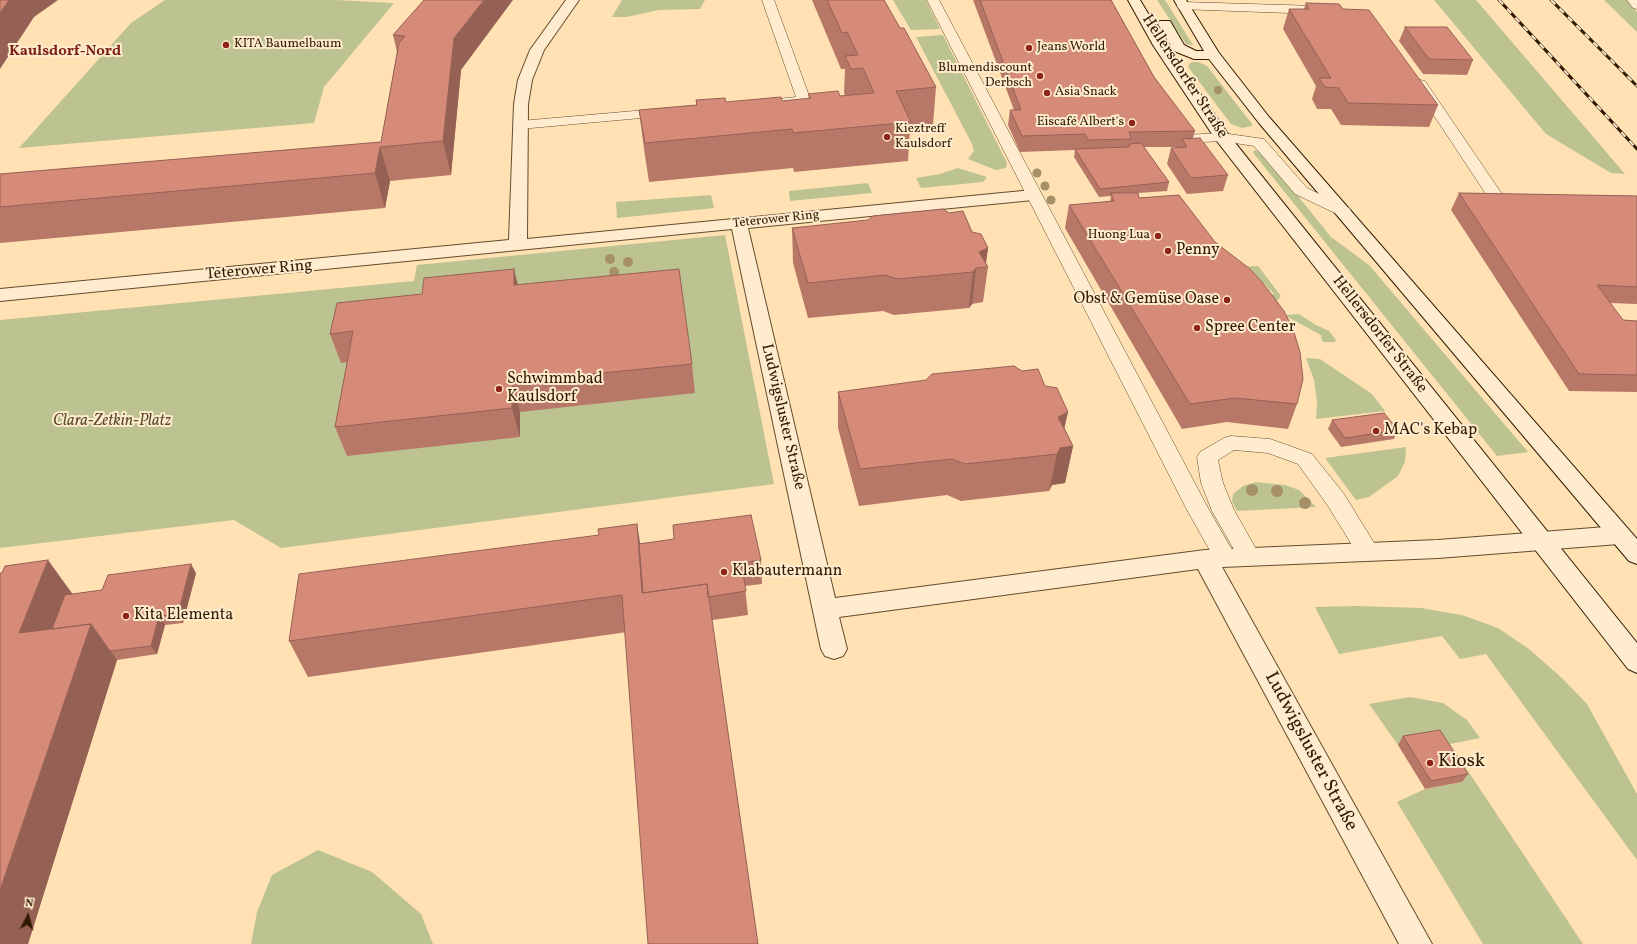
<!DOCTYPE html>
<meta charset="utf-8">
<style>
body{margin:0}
#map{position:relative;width:1637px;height:944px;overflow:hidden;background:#ffe1b3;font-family:Vollkorn,serif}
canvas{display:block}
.north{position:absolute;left:8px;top:896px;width:40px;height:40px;-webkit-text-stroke:3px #ffecce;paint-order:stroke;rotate:6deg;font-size:11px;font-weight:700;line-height:16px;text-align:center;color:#311b00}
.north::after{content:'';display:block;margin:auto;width:14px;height:18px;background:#311b00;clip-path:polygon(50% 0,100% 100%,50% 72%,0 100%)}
</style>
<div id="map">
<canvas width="1637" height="944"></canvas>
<div class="north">N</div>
</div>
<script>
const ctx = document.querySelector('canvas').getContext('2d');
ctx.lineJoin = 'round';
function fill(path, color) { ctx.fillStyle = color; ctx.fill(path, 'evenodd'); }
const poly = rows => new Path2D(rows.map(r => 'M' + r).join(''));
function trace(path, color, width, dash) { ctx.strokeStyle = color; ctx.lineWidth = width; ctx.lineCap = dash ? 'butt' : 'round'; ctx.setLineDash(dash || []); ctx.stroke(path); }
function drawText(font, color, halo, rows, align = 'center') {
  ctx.font = font + ' Vollkorn,serif'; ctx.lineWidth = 4; ctx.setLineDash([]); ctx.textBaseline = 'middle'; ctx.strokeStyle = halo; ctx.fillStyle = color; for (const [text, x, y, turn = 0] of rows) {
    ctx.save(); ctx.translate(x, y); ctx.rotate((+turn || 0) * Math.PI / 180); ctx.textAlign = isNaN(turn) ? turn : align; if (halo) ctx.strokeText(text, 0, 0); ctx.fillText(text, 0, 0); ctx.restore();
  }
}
fill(poly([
 [165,0,335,0,394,3,324,87,314,123,19,148,131,23],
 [622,0,705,0,700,9,659,10,626,17,612,17],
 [893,0,926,0,940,29,911,30],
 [1157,0,1165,0,1193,45,1186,44],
 [1434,0,1476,0,1625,174,1611,173,1546,134],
 [1604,0,1627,0,1637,12,1637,32],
 [943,35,1007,163,1006,168,996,170,968,159,974,151,972,144,916,37],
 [1193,62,1198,62,1207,66,1252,124,1252,126,1242,128,1231,124,1188,67,1190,63],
 [1255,150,1265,155,1331,237,1369,265,1528,452,1497,456,1254,154,1253,152],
 [958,168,987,177,983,182,921,188,916,178,940,174],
 [868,183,872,193,790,201,789,191],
 [711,195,714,208,617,218,616,202],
 [725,235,774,484,281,548,234,520,0,548,0,320,414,281,417,265],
 [1258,266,1281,296,1276,302,1261,294,1274,294,1252,271,1241,272,1237,267],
 [1299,314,1314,324,1329,331,1336,340,1335,342,1325,342,1322,341,1321,335,1284,315],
 [1306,358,1320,359,1372,394,1385,411,1316,419,1317,401,1314,380],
 [1406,447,1405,462,1398,476,1369,497,1356,500,1325,458],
 [1256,482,1285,485,1299,490,1316,507,1237,511,1232,502,1233,494,1243,486],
 [1357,606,1421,608,1462,615,1498,628,1529,649,1563,679,1587,704,1637,794,1637,860,1486,654,1460,659,1442,636,1339,654,1315,607],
 [1410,697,1443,703,1467,720,1480,738,1450,744,1583,944,1483,944,1397,802,1425,789,1462,782,1434,738,1398,745,1369,704],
 [318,850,372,872,421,914,433,944,251,944,257,912,272,875]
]), '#bcc390');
const lane = poly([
 [762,0,774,0,811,101,809,104,778,107,773,106,771,103,773,100,778,99,796,97,762,0],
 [927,0,939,0,1208,508,1236,557,1233,563,1225,566,1217,563,1187,510,927,0],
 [1627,0,1637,0,1637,9,1633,8,1627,0],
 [1183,2,1317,6,1323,10,1317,14,1179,9,1177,6,1183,2],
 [1420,80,1425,81,1502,194,1500,197,1494,199,1488,197,1486,194,1413,84,1415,81,1420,80],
 [669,108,674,109,676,112,674,115,520,129,515,128,513,125,515,122,520,121,669,108],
 [1222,133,1264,139,1307,188,1349,208,1351,211,1349,214,1343,216,1337,214,1295,194,1254,146,1222,141,1185,143,1180,142,1178,139,1180,136,1185,135,1222,133],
 [1231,436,1270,439,1312,454,1344,494,1376,546,1379,552,1376,558,1368,560,1360,558,1328,506,1298,464,1268,453,1234,450,1218,460,1223,483,1234,510,1260,556,1257,562,1249,565,1241,562,1212,511,1201,483,1197,457,1200,452,1224,438,1231,436]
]);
const street = poly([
 [566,0,579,0,544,50,532,80,528,104,527,239,1033,190,1039,191,1041,195,1039,199,1033,200,748,228,835,598,1205,550,1438,540,1619,526,1627,529,1631,535,1627,541,1619,544,1438,558,1222,567,1432,944,1399,944,1198,569,839,617,847,649,843,656,834,659,825,656,821,649,732,229,0,301,0,289,509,240,514,104,518,80,530,50,566,0]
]);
const secondary = poly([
 [1128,0,1140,0,1167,45,1228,134,1637,643,1637,673,1628,669,1216,140,1153,45,1128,0],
 [1174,0,1186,0,1219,53,1269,117,1637,539,1637,564,1629,561,1259,123,1209,59,1194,59,1174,51,1158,24,1160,21,1170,21,1184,45,1196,51,1204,51,1174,0]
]);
trace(lane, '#644c2d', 1);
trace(street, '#644c2d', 2);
trace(secondary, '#311b00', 2);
fill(lane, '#ffecce');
fill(street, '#ffecce');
fill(secondary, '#ffecce');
const rail = poly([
 [1499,0,1637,149],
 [1551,0,1637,86]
]);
trace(rail, '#311b00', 3);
trace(rail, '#ffecce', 2, [6]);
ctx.fillStyle = '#a59068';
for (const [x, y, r] of [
 [1218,90,4],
 [1037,173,4.5],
 [1045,186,4.5],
 [1051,200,4.5],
 [610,259,5],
 [628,262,5],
 [614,272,5],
 [1252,490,6],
 [1277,491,6],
 [1305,503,6]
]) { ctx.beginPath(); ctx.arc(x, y, r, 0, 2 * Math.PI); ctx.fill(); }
fill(poly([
 [424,0,461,70,451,175,390,181,385,208,0,243,0,174,381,142,397,52,393,35],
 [812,0,884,0,900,28,936,87,933,125,910,128,908,161,794,172,793,168,649,182,644,149,639,110,696,105,696,100,726,102,782,101,809,99,808,94,840,96,845,95,844,93,845,69,841,69],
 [973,0,1111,0,1154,77,1195,131,1193,138,1228,175,1223,191,1187,194,1167,164,1171,148,1180,148,1180,147,1144,147,1169,182,1167,191,1138,193,1139,198,1297,404,1288,429,1227,422,1182,429,1065,228,1069,205,1110,201,1111,196,1099,197,1074,157,1075,150,1020,152,1008,125,1010,110,1014,110],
 [1306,3,1343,9,1438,105,1429,127,1341,125,1331,109,1317,109,1312,99,1316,86,1283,29,1289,9,1304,9],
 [1405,27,1473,60,1467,75,1423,74,1399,41],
 [1459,193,1637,196,1637,304,1610,303,1623,320,1637,321,1637,392,1569,391,1451,210],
 [949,213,972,232,988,248,986,264,988,267,983,302,972,304,969,308,894,315,883,311,808,318,793,263,792,228],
 [518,284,692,364,695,393,520,412,520,437,347,456,335,427,347,362,341,363,330,334],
 [1045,386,1073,446,1065,483,1052,485,1049,491,961,501,947,495,859,506,838,428,838,392],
 [1332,420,1398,430,1394,439,1341,447,1328,429],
 [640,543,761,560,762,584,745,586,748,615,308,677,289,641],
 [196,573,183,623,165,625,157,654,117,660,28,944,72,594,102,590],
 [1403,736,1468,774,1462,782,1425,789,1398,745]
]), '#b87868');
fill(poly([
 [9,0,58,0,34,17,0,69,0,13],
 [484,0,513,0,461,70,451,175,443,141,454,38],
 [380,147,390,181,385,208,375,173],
 [988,248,985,267,979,252],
 [976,268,972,304,969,308,973,272],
 [514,269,521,298,514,285],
 [513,382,520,412,520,437,512,408],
 [1068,412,1060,448,1073,446,1065,483,1052,485,1049,491,1057,454,1058,417],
 [637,524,643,560,645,605,642,593],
 [48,560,74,596,48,669,19,633],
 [191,564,196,573,183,623,178,614],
 [159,616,165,625,157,654,151,646],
 [91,624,117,660,28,944,0,944,0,890]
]), '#966155');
const building = poly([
 [0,0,9,0,0,13,0,0],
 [424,0,484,0,454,38,443,141,380,147,375,173,0,207,0,174,381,142,399,43,405,36,393,35,424,0],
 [827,0,884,0,900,28,904,28,936,87,896,91,911,122,793,133,792,129,645,143,639,110,697,105,696,100,725,98,726,102,781,97,782,101,811,98,808,94,838,91,840,96,874,93,863,68,851,69,845,56,858,55,847,32,842,33,827,0],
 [980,0,1111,0,1154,77,1195,131,1129,132,1131,139,1088,140,1085,134,1022,136,1010,110,1021,110,980,0],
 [1306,3,1339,4,1343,9,1369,10,1438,105,1348,103,1339,88,1325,87,1319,78,1331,78,1289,9,1309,9,1306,3],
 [1405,27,1447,27,1473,60,1429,59,1405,27],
 [1200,138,1228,175,1191,178,1171,148,1187,147,1182,139,1200,138],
 [1141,143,1169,182,1100,189,1075,149,1129,147,1130,144,1141,143],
 [1111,193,1138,193,1139,198,1179,195,1215,242,1250,269,1262,282,1284,311,1293,329,1300,352,1303,379,1297,404,1235,398,1190,404,1069,205,1114,201,1111,193],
 [1459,193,1637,196,1637,287,1597,285,1623,320,1637,321,1637,375,1579,374,1459,193],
 [943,209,949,213,963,211,972,232,981,234,988,248,979,252,988,267,976,268,973,272,897,279,885,275,808,283,792,228,868,220,873,216,943,209],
 [514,269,514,285,679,269,692,364,513,382,512,408,335,427,353,331,330,334,337,303,422,294,424,278,514,269],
 [1014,366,1022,371,1038,369,1045,386,1057,388,1068,412,1058,417,1073,446,1060,448,1057,454,965,464,952,459,860,469,838,392,926,380,932,374,1014,366],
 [1384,413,1398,430,1345,438,1332,420,1384,413],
 [751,515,761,560,741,563,746,591,708,597,707,584,643,593,639,544,674,539,673,525,751,515],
 [637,524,642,593,707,584,758,944,648,944,622,595,289,641,299,574,599,535,598,529,637,524],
 [48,560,19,633,91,624,0,890,0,573,2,573,5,566,48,560],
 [191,564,178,614,159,616,151,646,110,651,91,624,52,629,65,595,102,590,108,575,191,564],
 [1440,730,1468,774,1431,781,1403,736,1440,730]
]);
fill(building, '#d68b79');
trace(building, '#966155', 1);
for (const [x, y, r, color] of [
 [226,45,4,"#8f2418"],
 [1029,48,4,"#8f2418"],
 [1040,76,4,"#8f2418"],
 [1047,93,4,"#8f2418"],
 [1132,123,4,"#8f2418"],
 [887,137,4,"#8f2418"],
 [1158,236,4,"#8f2418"],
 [1168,251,4,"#8f2418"],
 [1227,300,4,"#8f2418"],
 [1197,328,4,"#8f2418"],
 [499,389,4,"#8f2418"],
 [1376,431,4,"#8f2418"],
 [724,572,4,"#8f2418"],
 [126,616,4,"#8f2418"],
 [1430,763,4,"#8f2418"]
]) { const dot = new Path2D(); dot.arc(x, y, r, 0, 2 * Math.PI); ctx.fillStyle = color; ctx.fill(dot); trace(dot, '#ffecce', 1.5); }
drawText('13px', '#311b00', '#ffecce', [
 ["KITA Baumelbaum",234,45],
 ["Jeans World",1037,48],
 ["Blumendiscount",1032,69,"right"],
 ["Derbsch",1032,84,"right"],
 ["Asia Snack",1055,93],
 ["Eiscafé Albert's",1124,123,"right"],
 ["Kieztreff",895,130],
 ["Kaulsdorf",895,145],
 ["Huong Lua",1150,236,"right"]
], 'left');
drawText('13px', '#311b00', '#ffecce', [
 ["Teterower Ring",776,220,-6]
]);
drawText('bold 15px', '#7a1f14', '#ffecce', [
 ["Kaulsdorf-Nord",65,52]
]);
drawText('16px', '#311b00', '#ffecce', [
 ["Hellersdorfer Straße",1184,77,57],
 ["Teterower Ring",259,271,-5],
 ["Hellersdorfer Straße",1379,335,52],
 ["Ludwigsluster Straße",782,417,77]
]);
drawText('16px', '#311b00', '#ffecce', [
 ["Penny",1176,251],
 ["Obst & Gemüse Oase",1219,300,"right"],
 ["Spree Center",1205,328],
 ["Schwimmbad",507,380],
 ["Kaulsdorf",507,398],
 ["MAC's Kebap",1384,431],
 ["Klabautermann",732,572],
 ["Kita Elementa",134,616]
], 'left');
drawText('italic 16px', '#5b4d2b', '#ffecce', [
 ["Clara-Zetkin-Platz",112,422]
]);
drawText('19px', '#311b00', '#ffecce', [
 ["Ludwigsluster Straße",1310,752,62]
]);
drawText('19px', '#311b00', '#ffecce', [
 ["Kiosk",1438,763]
], 'left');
</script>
